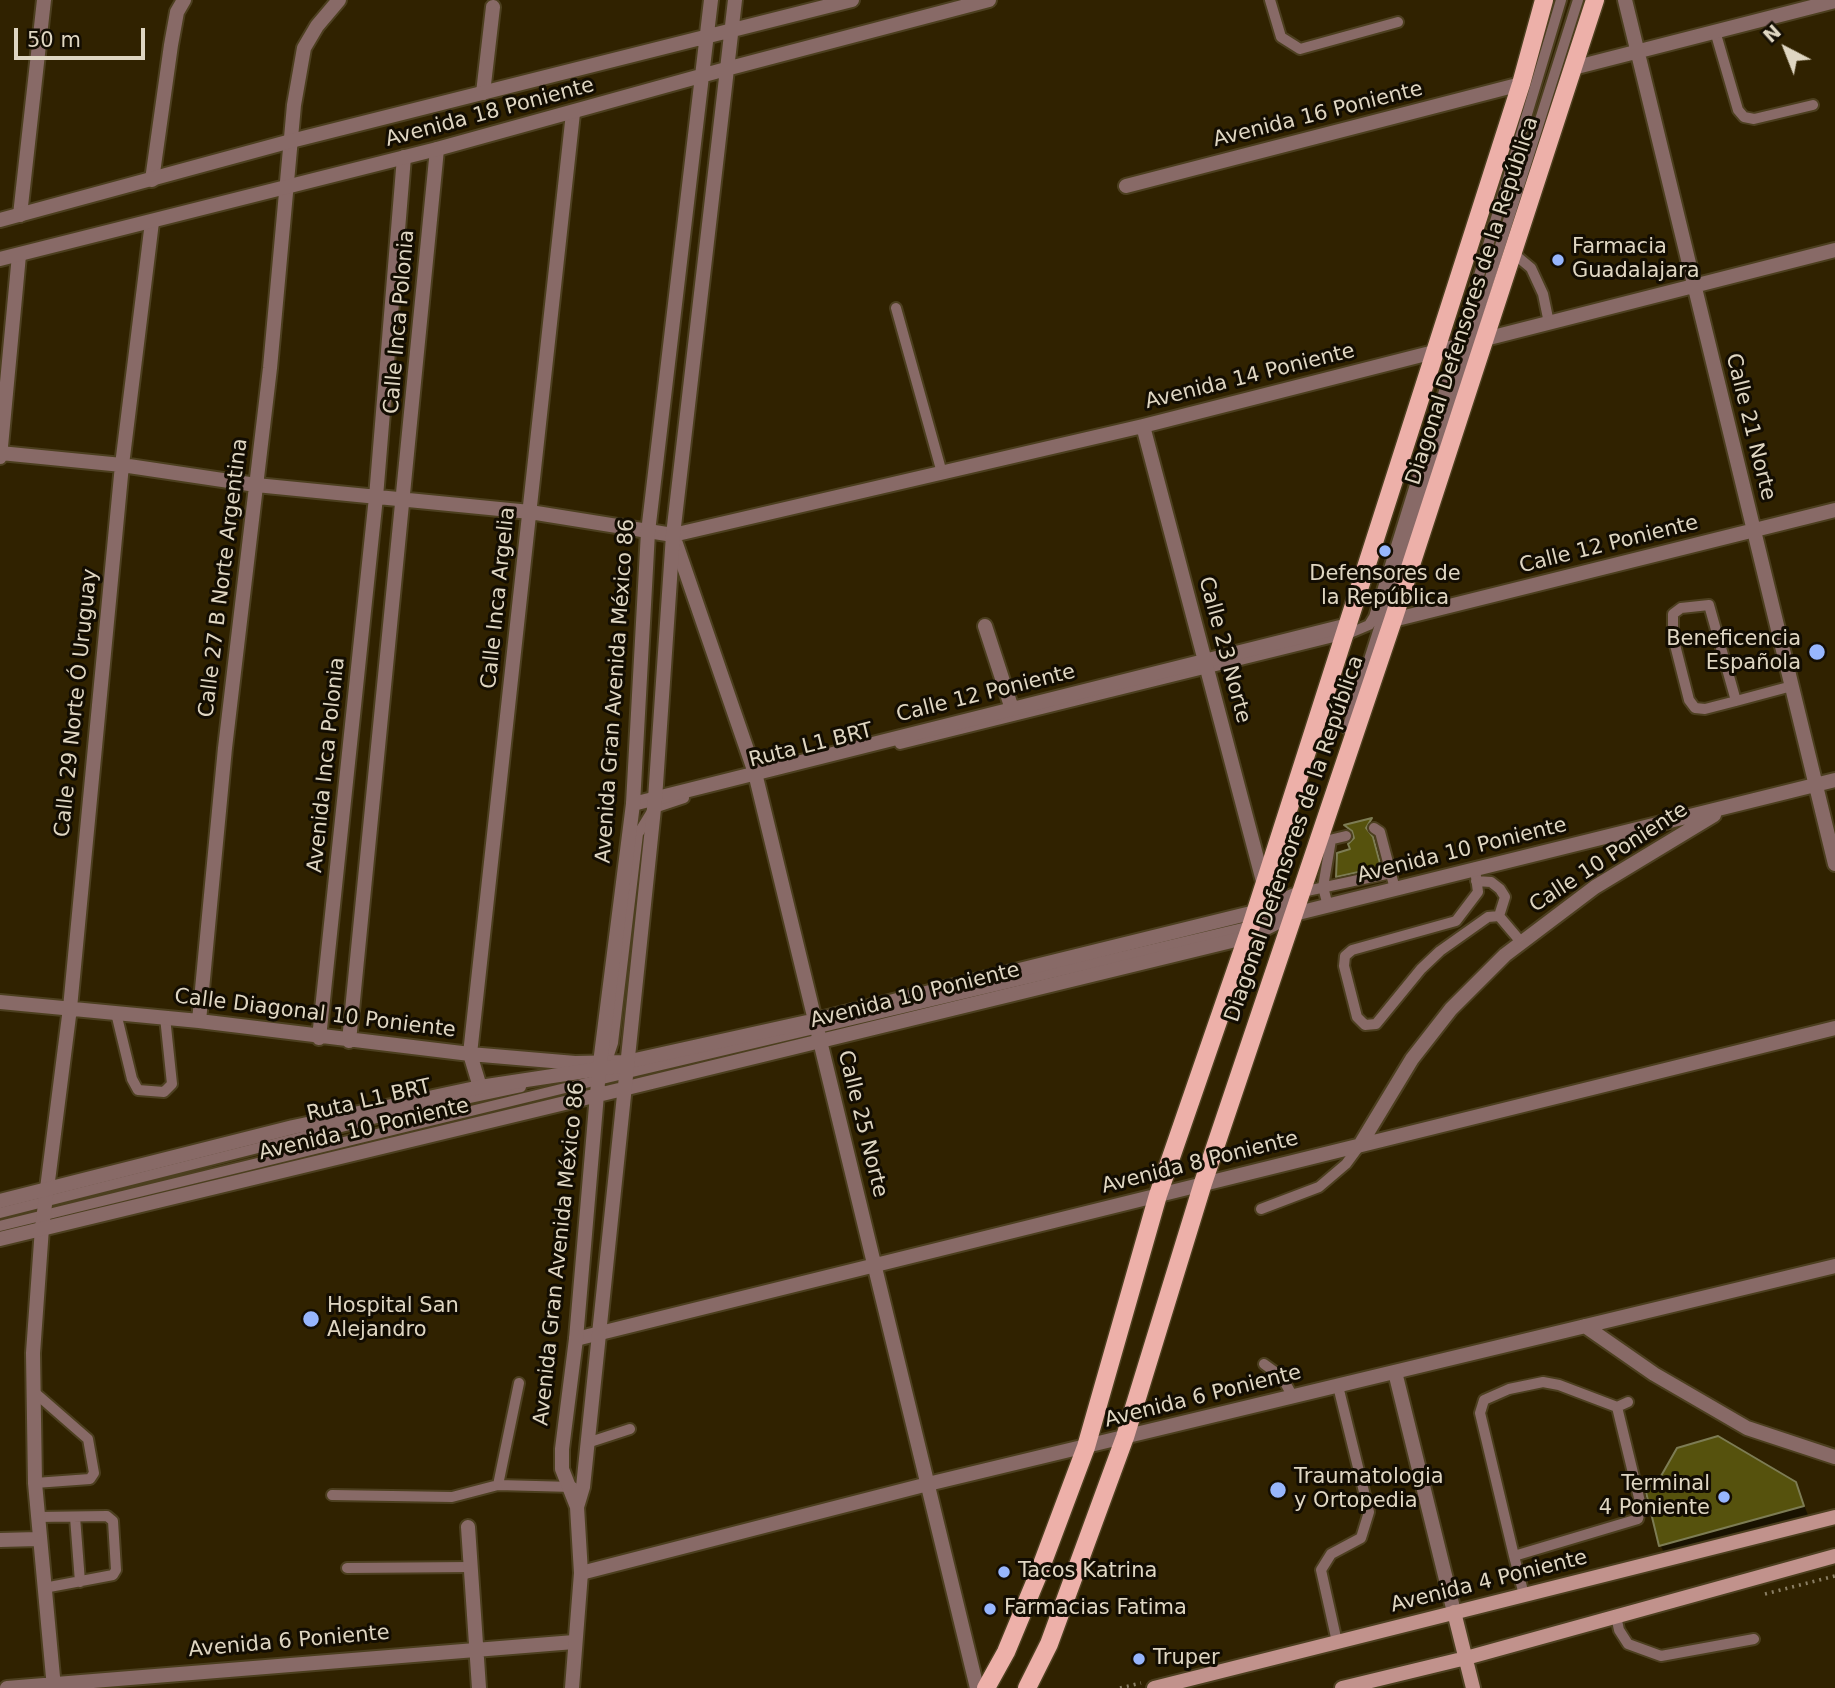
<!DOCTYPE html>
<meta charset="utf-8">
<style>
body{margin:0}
#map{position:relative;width:1835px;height:1688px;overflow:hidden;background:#302200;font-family:"DejaVu Sans",sans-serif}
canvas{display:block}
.north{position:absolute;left:1751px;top:14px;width:70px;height:70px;-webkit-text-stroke:5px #130d02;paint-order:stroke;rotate:318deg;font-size:19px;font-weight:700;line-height:28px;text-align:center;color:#dfd6c2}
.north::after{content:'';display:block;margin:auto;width:24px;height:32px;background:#dfd6c2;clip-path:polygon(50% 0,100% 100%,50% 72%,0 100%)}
.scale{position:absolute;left:14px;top:28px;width:131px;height:32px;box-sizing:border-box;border:4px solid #dfd6c2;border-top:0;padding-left:9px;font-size:21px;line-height:24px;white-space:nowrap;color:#dfd6c2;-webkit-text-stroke:5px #130d02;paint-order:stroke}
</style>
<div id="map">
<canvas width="1835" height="1688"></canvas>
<div class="north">N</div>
<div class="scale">50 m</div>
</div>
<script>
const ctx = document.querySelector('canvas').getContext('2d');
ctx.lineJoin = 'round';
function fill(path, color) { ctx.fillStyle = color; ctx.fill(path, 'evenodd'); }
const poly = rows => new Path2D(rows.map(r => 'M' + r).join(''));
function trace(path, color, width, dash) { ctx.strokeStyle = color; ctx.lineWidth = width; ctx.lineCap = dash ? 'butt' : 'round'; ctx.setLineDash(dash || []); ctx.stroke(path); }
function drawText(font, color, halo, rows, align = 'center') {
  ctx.font = font + ' "DejaVu Sans",sans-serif'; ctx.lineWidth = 6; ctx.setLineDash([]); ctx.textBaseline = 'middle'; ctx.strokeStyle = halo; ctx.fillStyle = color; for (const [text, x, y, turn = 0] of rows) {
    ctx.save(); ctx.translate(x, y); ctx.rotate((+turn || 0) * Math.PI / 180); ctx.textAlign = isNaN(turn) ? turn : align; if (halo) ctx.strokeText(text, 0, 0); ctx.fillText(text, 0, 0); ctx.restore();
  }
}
fill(poly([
 [1371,820,1367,831,1374,841,1381,869,1340,878,1356,838,1354,832,1347,826],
 [1795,1483,1810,1520,1668,1559,1660,1545]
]), '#0007');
const building = poly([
 [1372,818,1366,828,1373,837,1381,867,1336,877,1337,853,1350,849,1348,844,1354,838,1352,831,1344,825,1372,818],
 [1718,1436,1796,1482,1804,1506,1659,1546,1645,1488,1657,1483,1677,1448,1718,1436]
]);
fill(building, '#56520d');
trace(building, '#7d7c54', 2);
const service = poly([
 [1270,0,1281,37,1300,49,1398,22],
 [1715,31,1738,110,1744,117,1754,119,1813,105],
 [1513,253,1531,268,1543,294,1549,323],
 [896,308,942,473],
 [1736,701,1709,605,1681,608,1673,614,1673,637,1689,700,1695,708,1705,709,1736,701,1792,686],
 [1347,729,1578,0],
 [900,744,1350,633,1369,625,1374,617,1458,346,1561,0],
 [1374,828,1380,832,1395,889],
 [1325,841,1346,836],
 [1475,869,1478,892,1456,921,1352,950,1345,956,1344,966,1357,1017,1365,1025,1376,1024,1421,969,1440,951,1488,917,1499,916,1521,942],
 [1476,881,1491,882,1500,889,1505,897,1499,916],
 [1302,892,1391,873],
 [1328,906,1323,887,1331,840],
 [116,1013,132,1079,138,1090,164,1092,172,1084,165,1017],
 [605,1067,613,1043,638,834,654,808,684,798],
 [1261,1209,1319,1187,1346,1164,1360,1145],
 [0,1213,389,1115,521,1087],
 [0,1226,598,1080,1251,926,1280,912,1291,897],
 [1264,1364,1282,1377,1293,1397],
 [33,1391,88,1439,94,1473,90,1479,35,1483],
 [1617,1407,1641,1506,1638,1519,1514,1556,1480,1413,1484,1400,1509,1389,1543,1382,1559,1385,1617,1407,1628,1402],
 [587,1443,630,1429],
 [498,1485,519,1383],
 [332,1495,452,1497,498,1485,573,1487],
 [37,1517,107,1516,113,1521,116,1570,113,1575,44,1588],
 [75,1517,80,1582],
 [1514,1556,1524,1595],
 [347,1568,472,1567],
 [1616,1616,1619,1630,1628,1644,1661,1656,1754,1639],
 [1337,1642,1321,1570,1331,1554,1361,1538,1369,1512,1338,1386]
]);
const minor = poly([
 [1625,0,1835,864],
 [1573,68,1835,1],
 [483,93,493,7],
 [152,180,171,45,177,12,184,0],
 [1126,186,1521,84],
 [20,215,44,0],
 [1143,426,1264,885],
 [0,453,122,465,256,485,530,512,673,535,1143,426,1835,250],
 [0,457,19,255],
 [673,535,755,773,977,1688],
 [1393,620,1835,510],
 [985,626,1012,709],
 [633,804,1348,625],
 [0,1002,199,1021,470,1054,575,1063,626,1062,816,1020,1255,912,1302,892],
 [199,1021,225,748,270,368,294,105,304,48,317,26,339,0],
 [319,1038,376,497,404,157],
 [349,1041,437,149],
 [480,1087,470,1054,573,113],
 [623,1089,1248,937,1294,914,1835,780],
 [1360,1145,1412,1059,1451,1009,1505,955,1595,887,1714,815],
 [1585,1326,1654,1374,1747,1428,1835,1457],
 [576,1339,1835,1028],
 [1395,1372,1454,1612],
 [468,1527,479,1688],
 [0,1540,38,1539],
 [581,1573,928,1484,1835,1266],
 [7,1688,574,1642],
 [54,1688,35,1483,33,1353,42,1228,70,1008,122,465,152,222]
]);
const tertiary = poly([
 [0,220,291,141,852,0],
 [0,259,437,149,726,69,989,0],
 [0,1201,293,1127,480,1087,625,1065],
 [0,1239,623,1089],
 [577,1507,562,1469,562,1449,576,1339,599,1071,633,804,648,532,711,0],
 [572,1688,581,1573,577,1507,583,1487,655,799,673,535,735,0]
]);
const secondary = poly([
 [1454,1612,1473,1688],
 [1154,1688,1835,1517],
 [1342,1688,1466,1658,1835,1556]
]);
const primary = poly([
 [986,1688,1006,1652,1038,1575,1086,1447,1158,1195,1251,926,1521,84,1544,0],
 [1027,1688,1049,1644,1125,1437,1203,1183,1393,620,1595,0]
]);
trace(service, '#4c3f1f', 14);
trace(minor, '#4c3f1f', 18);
trace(tertiary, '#4c3f1f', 18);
trace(secondary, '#4c3f1f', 18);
trace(primary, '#4c3f1f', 21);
trace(poly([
 [1765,1594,1835,1576],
 [1120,1688,1141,1683]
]), '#8b7f64', 3.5, [2, 5]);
trace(service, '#886a67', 10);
trace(minor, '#886a67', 14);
trace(tertiary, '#886a67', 14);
trace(secondary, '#c1928c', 14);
trace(primary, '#edb0a9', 18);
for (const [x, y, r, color] of [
 [1558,260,7,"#97b6fd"],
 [1385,551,7,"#97b6fd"],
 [1817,652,9,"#97b6fd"],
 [311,1319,9,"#97b6fd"],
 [1278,1490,9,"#97b6fd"],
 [1724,1497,7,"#97b6fd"],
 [1004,1572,7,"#97b6fd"],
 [990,1609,7,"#97b6fd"],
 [1139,1659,7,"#97b6fd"]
]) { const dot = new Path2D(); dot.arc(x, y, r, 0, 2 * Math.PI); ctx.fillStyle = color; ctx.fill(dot); trace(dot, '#130d02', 2.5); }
drawText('21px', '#dfd6c2', '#130d02', [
 ["Avenida 18 Poniente",490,113,-15],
 ["Avenida 16 Poniente",1318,115,-14],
 ["Diagonal Defensores de la República",1473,301,-72],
 ["Calle Inca Polonia",400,322,-85],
 ["Avenida 14 Poniente",1250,377,-14],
 ["Calle 21 Norte",1750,427,76],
 ["Calle 12 Poniente",1609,545,-14],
 ["Calle 27 B Norte Argentina",224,578,-83],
 ["Calle Inca Argelia",499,598,-84],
 ["Calle 23 Norte",1224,650,75],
 ["Avenida Gran Avenida México 86",616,691,-86],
 ["Calle 12 Poniente",986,694,-14],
 ["Calle 29 Norte Ó Uruguay",77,703,-84],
 ["Ruta L1 BRT",811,746,-14],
 ["Avenida Inca Polonia",327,765,-84],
 ["Diagonal Defensores de la República",1295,839,-71],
 ["Avenida 10 Poniente",1462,851,-14],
 ["Calle 10 Poniente",1609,858,-33],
 ["Avenida 10 Poniente",915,996,-14],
 ["Calle Diagonal 10 Poniente",315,1014,7],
 ["Ruta L1 BRT",369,1101,-13],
 ["Calle 25 Norte",862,1124,76],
 ["Avenida 10 Poniente",364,1130,-13],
 ["Avenida 8 Poniente",1200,1163,-14],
 ["Avenida Gran Avenida México 86",560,1254,-84],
 ["Avenida 6 Poniente",1203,1397,-14],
 ["Avenida 4 Poniente",1489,1582,-14],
 ["Avenida 6 Poniente",289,1642,-5]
]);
drawText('21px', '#dfd6c2', '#130d02', [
 ["Farmacia",1572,248],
 ["Guadalajara",1572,272],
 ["Defensores de",1385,575,"center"],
 ["la República",1385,599,"center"],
 ["Beneficencia",1801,640,"right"],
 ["Española",1801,664,"right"],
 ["Hospital San",327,1307],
 ["Alejandro",327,1331],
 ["Traumatologia",1294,1478],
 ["y Ortopedia",1294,1502],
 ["Terminal",1710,1485,"right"],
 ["4 Poniente",1710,1509,"right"],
 ["Tacos Katrina",1018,1572],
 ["Farmacias Fatima",1004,1609],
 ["Truper",1153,1659]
], 'left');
</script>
